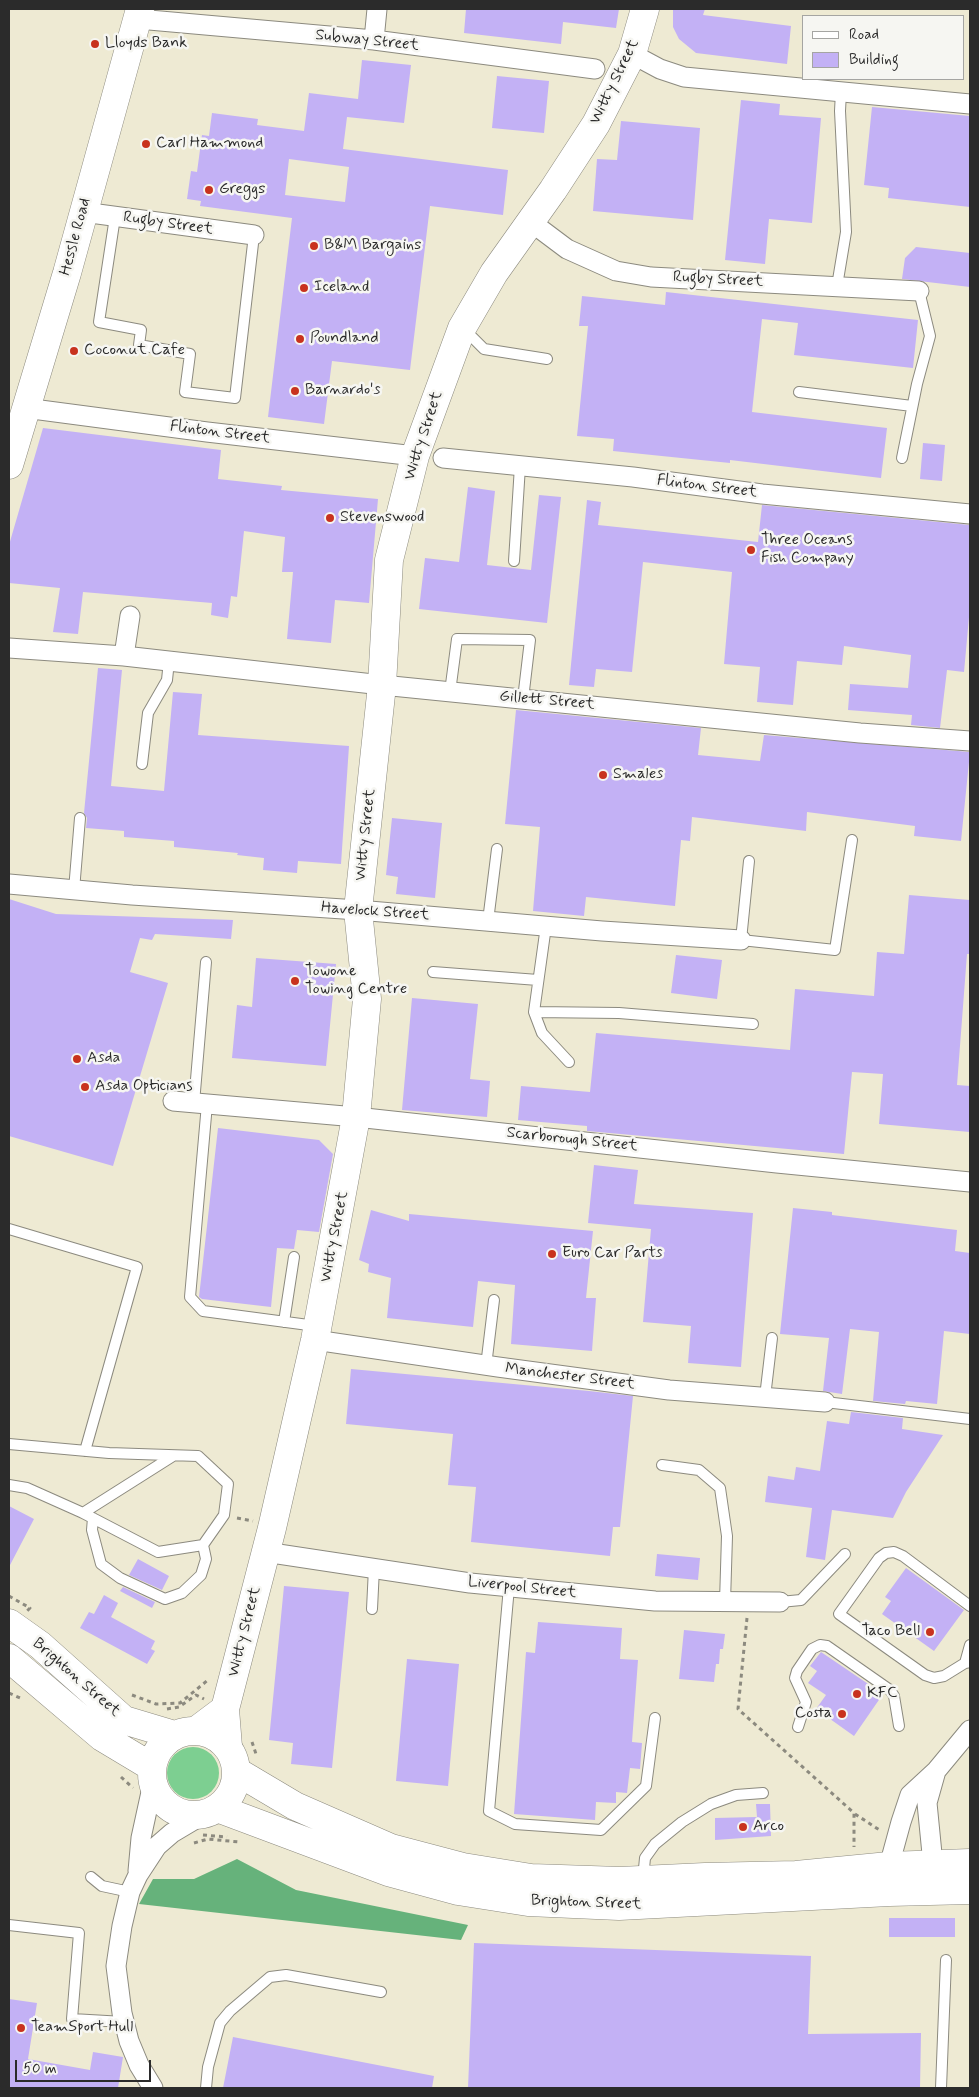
<!DOCTYPE html>
<style>
body{margin:0}
#map{position:relative;width:979px;height:2097px;overflow:hidden;background:#eeead3;font-family:Mynerve,sans-serif}
canvas{display:block}
.frame{position:absolute;inset:0;border:10px solid #2b2b2b;pointer-events:none}
.legend{position:absolute;left:802px;top:15px;width:162px;height:65px;box-sizing:border-box;background:#f6f6f2;border:1px solid #a5a5a2;margin:0;padding:6px 9px;list-style:none;font-size:15px;color:#2b2b2b}
.legend li{display:flex;align-items:center;gap:10px;height:25px}
.legend b{width:25px;border:1px solid #a5a5a2}
.scale{position:absolute;left:15px;top:2060px;width:136px;height:22px;box-sizing:border-box;border:2px solid #2b2b2b;border-top:0;padding-left:6px;font-size:15px;line-height:18px;white-space:nowrap;color:#2b2b2b;-webkit-text-stroke:4px #f6f6f2;paint-order:stroke}
</style>
<div id="map">
<canvas width="979" height="2097"></canvas>
<div class="frame"></div>
<ul class="legend">
<li><b style="height:6px;background:#fff"></b>Road</li>
<li><b style="height:14px;background:#c3b1f5"></b>Building</li>
</ul>
<div class="scale">50 m</div>
</div>
<script>
const ctx = document.querySelector('canvas').getContext('2d');
ctx.lineJoin = 'round';
function fill(path, color) { ctx.fillStyle = color; ctx.fill(path, 'evenodd'); }
const poly = rows => new Path2D(rows.map(r => 'M' + r).join(''));
function trace(path, color, width, dash) { ctx.strokeStyle = color; ctx.lineWidth = width; ctx.lineCap = dash ? 'butt' : 'round'; ctx.setLineDash(dash || []); ctx.stroke(path); }
function drawText(font, color, halo, rows, align = 'center') {
  ctx.font = font + ' Mynerve,sans-serif'; ctx.lineWidth = 5; ctx.setLineDash([]); ctx.textBaseline = 'middle'; ctx.strokeStyle = halo; ctx.fillStyle = color; for (const [text, x, y, turn = 0] of rows) {
    ctx.save(); ctx.translate(x, y); ctx.rotate((+turn || 0) * Math.PI / 180); ctx.textAlign = isNaN(turn) ? turn : align; if (halo) ctx.strokeText(text, 0, 0); ctx.fillText(text, 0, 0); ctx.restore();
  }
}
fill(poly([
 '167 1773a26 26 0 1 1 52 0a26 26 0 1 1-52 0Z'
]), '#7dcf91');
fill(poly([
 [237,1859,296,1890,468,1925,461,1940,139,1904,153,1879,194,1879]
]), '#66b27b');
fill(poly([
 [466,9,619,9,616,28,563,22,561,44,464,33],
 [673,9,705,9,703,15,791,26,787,64,696,53,679,39,673,27],
 [362,60,411,65,404,123,347,117,343,149,508,170,503,215,430,206,410,370,332,361,324,424,268,417,292,218,200,206,201,201,187,199,191,171,197,172,202,135,209,136,212,113,258,119,257,125,304,131,309,93,358,99],
 [289,159,349,167,345,202,285,195],
 [497,76,549,81,544,133,492,128],
 [741,100,780,104,779,115,821,118,812,223,769,219,765,264,725,260],
 [872,107,970,116,970,207,888,198,889,188,864,185],
 [621,121,700,128,693,220,593,211,597,159,617,160],
 [916,247,970,253,970,287,902,279,905,258],
 [666,292,918,320,913,368,794,355,798,323,762,319,752,412,887,428,881,478,730,460,730,463,613,451,614,439,577,436,588,326,579,326,582,296,665,305],
 [43,428,221,450,218,479,282,486,281,490,378,499,369,603,335,600,331,643,287,639,293,572,282,572,285,537,244,531,237,597,231,596,228,618,211,615,212,603,83,592,78,634,53,632,60,588,9,583,9,545],
 [923,443,945,445,942,481,920,479],
 [468,487,495,491,487,565,531,570,539,495,561,497,547,623,419,609,425,558,459,562],
 [587,500,601,502,598,525,758,542,762,505,970,525,970,606,964,672,947,670,940,728,911,725,912,715,848,710,850,684,908,688,911,655,844,646,842,665,797,661,793,705,757,702,760,667,724,664,732,572,643,562,632,672,596,669,594,687,569,685],
 [98,668,122,670,111,786,164,791,173,692,202,694,198,735,349,746,341,864,298,861,297,873,263,870,264,858,237,855,238,853,174,847,174,841,124,837,124,831,86,828,87,818,84,813],
 [516,710,701,728,698,755,760,761,764,735,970,752,961,841,914,836,915,826,807,812,806,831,692,817,690,841,681,840,675,906,586,897,584,916,533,911,540,827,505,824],
 [392,818,442,823,435,898,396,894,398,877,386,875],
 [909,895,970,900,970,954,967,954,957,1085,970,1086,970,1132,879,1124,883,1074,852,1072,844,1154,587,1131,587,1126,518,1120,521,1086,590,1092,596,1033,790,1050,795,989,874,996,877,952,904,954],
 [9,899,56,914,233,920,231,939,155,934,152,940,140,938,130,972,168,983,113,1166,9,1136],
 [676,955,722,960,717,999,671,993],
 [256,958,336,964,326,1066,232,1058,237,1005,252,1007],
 [412,998,478,1004,470,1079,490,1081,487,1117,402,1110],
 [218,1128,319,1140,333,1154,319,1232,297,1230,294,1249,277,1248,271,1307,202,1299,199,1297],
 [594,1165,638,1170,634,1204,753,1213,741,1367,688,1363,691,1326,643,1322,651,1229,588,1223],
 [793,1208,832,1212,832,1215,957,1230,955,1251,970,1253,970,1334,944,1331,937,1404,906,1401,905,1404,873,1401,879,1332,850,1329,842,1394,823,1391,829,1338,780,1334],
 [371,1210,409,1221,409,1214,593,1231,586,1298,596,1298,592,1351,511,1344,515,1285,478,1281,473,1327,387,1318,391,1278,368,1272,369,1264,359,1260],
 [351,1369,589,1391,633,1396,620,1527,613,1527,610,1556,471,1542,476,1487,448,1485,453,1434,346,1424],
 [851,1412,903,1418,902,1429,943,1435,906,1492,893,1518,832,1510,825,1560,806,1557,812,1508,765,1502,768,1476,794,1480,796,1467,820,1471,827,1421,849,1424],
 [9,1506,34,1519,9,1567],
 [657,1554,700,1558,698,1580,655,1576],
 [138,1559,169,1576,162,1590,129,1575],
 [906,1568,964,1610,934,1651,882,1614,891,1601,885,1597],
 [284,1586,349,1592,332,1768,291,1764,293,1743,269,1740],
 [123,1587,155,1602,152,1608,120,1591],
 [104,1595,118,1603,111,1617,155,1641,151,1649,155,1651,147,1664,80,1628,89,1612,94,1614],
 [538,1622,622,1628,620,1659,638,1660,632,1742,642,1743,640,1769,630,1768,627,1793,616,1792,616,1803,596,1802,595,1820,514,1814,526,1652,535,1653],
 [684,1630,725,1634,723,1649,720,1649,719,1664,716,1664,714,1682,679,1679],
 [821,1652,883,1694,854,1736,816,1709,826,1695,808,1683,817,1671,810,1666],
 [407,1659,459,1664,448,1786,396,1781],
 [756,1804,770,1804,771,1836,715,1840,715,1818,757,1817],
 [889,1918,955,1918,955,1937,889,1937],
 [474,1943,811,1956,808,2034,921,2033,920,2088,468,2088],
 [9,1999,37,2003,28,2059,90,2070,93,2052,123,2057,118,2088,9,2088],
 [233,2037,434,2076,432,2088,223,2088]
]), '#c3b1f5');
const lane = poly([
 [115,217,99,322,141,330,139,345,190,354,185,392,235,398,254,235],
 [837,286,846,232,840,111,841,92],
 [464,329,484,349,547,359],
 [799,392,912,406],
 [902,458,917,384,930,336,919,291],
 [514,561,520,466],
 [450,692,457,639,530,640,523,699],
 [142,764,148,713,167,680,169,661],
 [749,861,741,940,835,950,852,840],
 [74,890,80,818],
 [488,921,497,849],
 [546,926,534,1012,542,1033,569,1062],
 [433,972,538,980],
 [534,1012,619,1013,753,1024],
 [194,1103,206,962],
 [207,1104,190,1297,203,1311,316,1326],
 [9,1229,137,1267,85,1451],
 [284,1322,294,1257],
 [486,1366,494,1300],
 [765,1397,772,1338],
 [825,1402,970,1419],
 [9,1444,109,1453,198,1456,228,1484,224,1515,203,1545,158,1552,83,1513,27,1488,9,1485],
 [662,1465,699,1470,720,1488,727,1536,725,1602],
 [83,1513,173,1456],
 [93,1518,92,1530,101,1564,120,1578,165,1599,182,1593,201,1575,206,1559,203,1545],
 [509,1587,489,1811,515,1824,601,1830,646,1786,655,1718],
 [780,1602,801,1600,845,1554],
 [970,1606,903,1556,894,1552,886,1553,879,1558,839,1614,925,1675,934,1678,944,1676,965,1663,970,1662],
 [372,1609,374,1568],
 [965,1663,970,1645],
 [798,1727,806,1702,795,1678,797,1671,812,1649,820,1645,827,1646,890,1690,894,1696,899,1726],
 [91,1877,102,1886,130,1892],
 [643,1879,645,1858,655,1844,682,1822,711,1804,736,1795,763,1793],
 [9,1925,79,1933,72,2019,124,2022],
 [206,2088,208,2067,220,2023,230,2011,270,1977,286,1975,381,1992],
 [941,2088,946,1960]
]);
const street = poly([
 [138,19,374,40,595,69],
 [374,40,377,9],
 [632,54,660,69,684,77,970,104],
 [83,212,254,235],
 [531,222,567,249,616,271,651,277,919,291],
 [25,408,207,432,415,456],
 [443,458,633,477,762,494,970,514],
 [9,648,124,656,382,685,860,733,970,741],
 [124,656,130,616],
 [9,884,132,895,358,910,602,931,741,940],
 [173,1101,356,1117,777,1163,970,1182],
 [315,1340,498,1367,669,1390,825,1402],
 [265,1552,470,1583,655,1601,780,1602],
 [933,1864,927,1803,936,1771],
 [889,1866,901,1822,910,1795,936,1771,970,1730],
 [138,1871,141,1838,153,1783],
 [153,2088,139,2065,129,2041,122,2013,116,1966,122,1926,130,1892,138,1875,157,1846,172,1833,204,1814]
]);
const secondary = poly([
 [9,465,67,273,140,9],
 [197,1730,225,1709],
 [228,1747,225,1709,272,1528,315,1340,356,1117,367,999,358,910,382,685,389,560,415,456,462,328,494,273,553,190,596,124,632,54,645,9]
]);
const primary = poly([
 [9,1623,40,1645,124,1720,174,1735],
 [9,1658,102,1737,152,1767],
 '152 1773a42 42 0 1 1 84 0a42 42 0 1 1-84 0Z',
 [236,1771,295,1806,391,1848,463,1867,531,1878,620,1881,705,1877,796,1875,889,1866,970,1863],
 [217,1808,388,1872,458,1891,528,1902,619,1906,889,1892,970,1890]
]);
trace(lane, '#8c8a7f', 12);
trace(street, '#8c8a7f', 21);
trace(secondary, '#8c8a7f', 29);
trace(primary, '#8c8a7f', 29);
trace(poly([
 [237,1518,253,1521],
 [9,1596,30,1608,27,1611],
 [747,1618,738,1709,854,1813,854,1847],
 [9,1693,20,1698],
 [132,1695,156,1704,180,1703,208,1680],
 [167,1709,179,1707,196,1695,204,1699],
 [252,1742,257,1757],
 [121,1777,133,1788],
 [855,1814,881,1831],
 [203,1835,227,1837],
 [194,1843,208,1839,239,1842]
]), '#8c8a7f', 3, [4, 4]);
trace(lane, '#fff', 10);
trace(street, '#fff', 19);
trace(secondary, '#fff', 28);
trace(primary, '#fff', 28);
for (const [x, y, r, color] of [
 [95,44,5,"#c8321e"],
 [146,144,5,"#c8321e"],
 [209,190,5,"#c8321e"],
 [314,246,5,"#c8321e"],
 [304,288,5,"#c8321e"],
 [300,339,5,"#c8321e"],
 [74,351,5,"#c8321e"],
 [295,391,5,"#c8321e"],
 [330,518,5,"#c8321e"],
 [751,550,5,"#c8321e"],
 [603,775,5,"#c8321e"],
 [295,981,5,"#c8321e"],
 [77,1059,5,"#c8321e"],
 [85,1087,5,"#c8321e"],
 [552,1254,5,"#c8321e"],
 [930,1632,5,"#c8321e"],
 [857,1694,5,"#c8321e"],
 [842,1714,5,"#c8321e"],
 [743,1827,5,"#c8321e"],
 [21,2028,5,"#c8321e"]
]) { const dot = new Path2D(); dot.arc(x, y, r, 0, 2 * Math.PI); ctx.fillStyle = color; ctx.fill(dot); trace(dot, '#f6f6f2', 2); }
drawText('16px', '#2b2b2b', '#f6f6f2', [
 ["Subway Street",367,41,6],
 ["Witty Street",615,82,-64],
 ["Rugby Street",168,224,8],
 ["Hessle Road",76,237,-75],
 ["Rugby Street",718,280,3],
 ["Flinton Street",220,433,7],
 ["Witty Street",424,436,-72],
 ["Flinton Street",707,487,7],
 ["Gillett Street",547,701,5],
 ["Witty Street",366,835,-84],
 ["Havelock Street",375,912,4],
 ["Scarborough Street",572,1140,6],
 ["Witty Street",335,1237,-79],
 ["Manchester Street",570,1377,7],
 ["Liverpool Street",522,1588,6],
 ["Witty Street",245,1632,-76],
 ["Brighton Street",76,1678,41],
 ["Brighton Street",586,1903,2]
]);
drawText('16px', '#2b2b2b', '#f6f6f2', [
 ["Lloyds Bank",105,44],
 ["Carl Hammond",156,144],
 ["Greggs",219,190],
 ["B&M Bargains",324,246],
 ["Iceland",314,288],
 ["Poundland",310,339],
 ["Coconut Cafe",84,351],
 ["Barnardo's",305,391],
 ["Stevenswood",340,518],
 ["Three Oceans",761,541],
 ["Fish Company",761,559],
 ["Smales",613,775],
 ["Towone",305,972],
 ["Towing Centre",305,990],
 ["Asda",87,1059],
 ["Asda Opticians",95,1087],
 ["Euro Car Parts",562,1254],
 ["Taco Bell",920,1632,"right"],
 ["KFC",867,1694],
 ["Costa",832,1714,"right"],
 ["Arco",753,1827],
 ["TeamSport Hull",31,2028]
], 'left');
</script>
